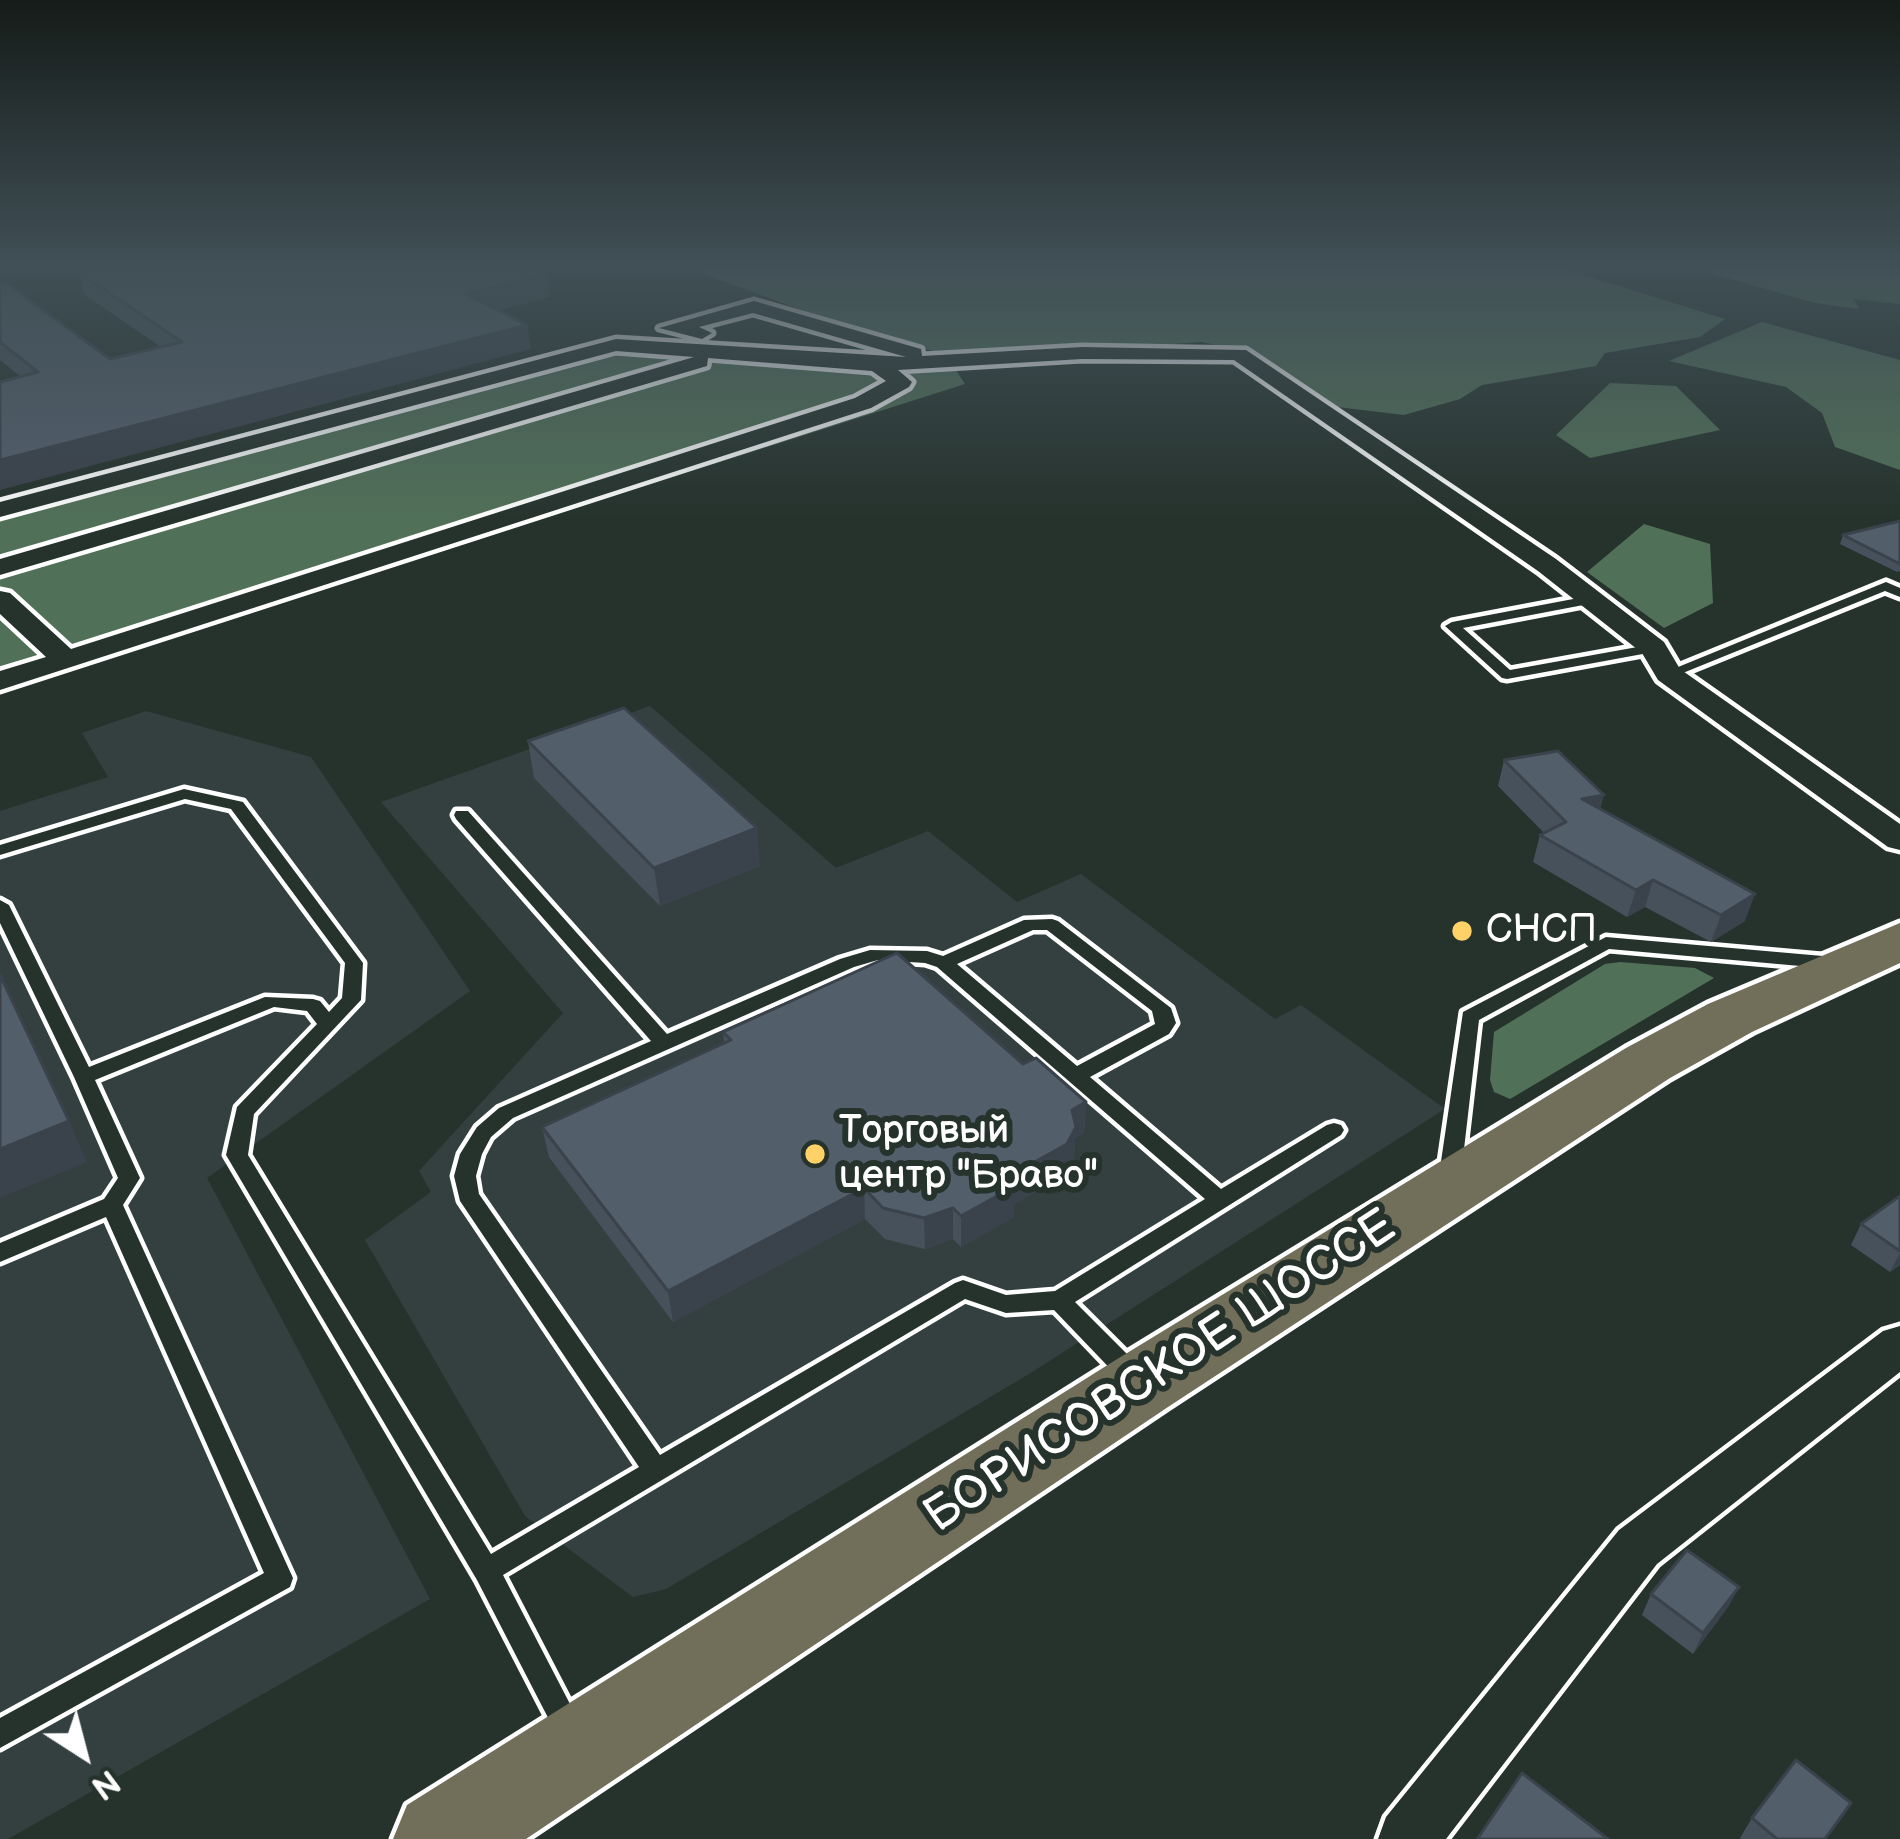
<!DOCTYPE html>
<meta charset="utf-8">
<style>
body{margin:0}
#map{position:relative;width:1900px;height:1839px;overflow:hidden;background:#26332d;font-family:"Balsamiq Sans",sans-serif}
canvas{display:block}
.north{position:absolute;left:24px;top:1695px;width:120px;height:120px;-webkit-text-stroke:9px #26332d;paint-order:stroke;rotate:144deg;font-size:33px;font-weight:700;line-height:48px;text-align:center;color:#fff}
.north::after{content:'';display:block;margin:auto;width:42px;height:54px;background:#fff;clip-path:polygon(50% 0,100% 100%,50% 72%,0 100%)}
</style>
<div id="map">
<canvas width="1900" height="1839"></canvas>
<div class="north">N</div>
</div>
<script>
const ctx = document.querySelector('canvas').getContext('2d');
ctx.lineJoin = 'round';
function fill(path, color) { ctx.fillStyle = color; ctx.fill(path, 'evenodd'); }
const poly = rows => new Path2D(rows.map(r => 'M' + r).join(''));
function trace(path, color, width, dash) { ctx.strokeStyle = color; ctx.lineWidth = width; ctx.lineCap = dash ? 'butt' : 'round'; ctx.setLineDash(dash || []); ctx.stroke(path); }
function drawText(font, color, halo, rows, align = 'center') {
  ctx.font = font + ' "Balsamiq Sans",sans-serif'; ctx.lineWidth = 12; ctx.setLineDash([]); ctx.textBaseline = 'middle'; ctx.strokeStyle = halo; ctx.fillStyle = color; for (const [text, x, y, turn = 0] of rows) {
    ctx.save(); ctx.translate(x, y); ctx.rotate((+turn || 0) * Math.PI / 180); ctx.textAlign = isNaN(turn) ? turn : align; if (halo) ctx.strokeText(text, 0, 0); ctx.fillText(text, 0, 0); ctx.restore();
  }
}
fill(poly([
 [650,706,836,868,928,831,1017,902,1081,874,1275,1019,1301,1005,1445,1109,1029,1374,666,1589,633,1597,525,1516,365,1240,431,1192,419,1171,563,1013,381,802],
 [146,711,311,757,470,991,207,1178,430,1599,8,1839,0,1839,0,811,108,777,82,733]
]), '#344040');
fill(poly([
 [673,263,1545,263,1725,319,1700,337,1605,353,1596,366,1482,385,1460,399,1404,415,1337,407,1239,350,1202,342,1015,355,941,353,874,336],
 [1676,263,1900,263,1900,304,1853,299,1860,309,1815,303],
 [1762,322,1900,360,1900,470,1835,447,1822,413,1786,387,1669,361],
 [605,339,956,370,965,384,0,691,0,504],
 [1610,383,1676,386,1720,430,1590,458,1556,435],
 [1644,524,1710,544,1713,603,1664,628,1587,572],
 [1620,962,1695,968,1714,978,1510,1099,1494,1092,1490,1080,1494,1032,1605,964]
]), '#517058');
const lane = poly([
 [1886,582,1900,588,1900,597,1885,591,1673,677,1663,677,1661,674,1886,582],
 [1589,596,1596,600,1594,603,1463,628,1510,670,1654,644,1661,648,1659,651,1507,679,1502,678,1445,626,1452,622,1589,596],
 [184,789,243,802,363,963,361,1000,254,1114,248,1155,491,1554,639,1467,460,1201,454,1176,460,1154,477,1127,499,1108,651,1041,456,819,454,815,456,811,468,811,667,1034,840,959,870,950,927,951,943,956,1024,920,1052,919,1058,921,1171,1008,1176,1023,1169,1034,1090,1077,1221,1189,1327,1125,1334,1123,1341,1125,1344,1130,1341,1135,1075,1302,1140,1367,1143,1374,1140,1381,1131,1384,1122,1381,1054,1310,1006,1313,965,1299,503,1575,583,1729,579,1739,569,1743,559,1739,477,1580,226,1155,237,1107,317,1024,307,1011,274,1007,95,1080,140,1178,123,1205,293,1578,290,1587,0,1748,0,1718,264,1573,106,1217,0,1262,0,1243,104,1199,118,1178,74,1077,0,923,0,900,9,905,89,1067,265,997,313,999,320,1001,329,1012,342,998,345,963,231,809,185,799,0,855,0,845,184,789],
 [1033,930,1047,930,1152,1011,1155,1024,1077,1066,957,964,1033,930],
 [878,960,925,963,937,967,1205,1199,1055,1291,1006,1295,963,1280,955,1283,660,1455,479,1194,476,1176,482,1154,491,1137,513,1118,854,967,878,960],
 [1606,937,1834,957,1843,963,1834,969,1609,949,1479,1020,1461,1175,1458,1181,1450,1183,1442,1181,1439,1175,1463,1012,1606,937]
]);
const street = poly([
 [754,301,921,349,922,356,1082,347,1246,350,1556,559,1664,642,1680,669,1900,824,1900,850,1888,847,1658,680,1642,653,1538,571,1234,360,1082,359,898,370,912,382,909,387,871,408,0,690,0,671,46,657,0,614,0,591,10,593,71,649,855,398,886,381,872,371,708,358,707,366,0,575,0,559,694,357,616,351,0,517,0,502,616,339,906,357,753,313,699,327,712,333,702,339,659,328,754,301],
 [1900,1326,1900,1372,1657,1564,1446,1839,1378,1839,1386,1817,1619,1530,1883,1331,1900,1326]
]);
const primary = poly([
 [1900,923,1900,963,1752,1032,1670,1078,1168,1407,526,1839,393,1839,407,1805,1114,1361,1626,1048,1708,1004,1900,923]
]);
trace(lane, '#fff', 9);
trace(street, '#fff', 9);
trace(primary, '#fff', 9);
fill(lane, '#26332d');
fill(street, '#26332d');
fill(primary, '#716e59');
fill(poly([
 [78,272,550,297,498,310,527,325,531,349,21,377,0,360,0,285,110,359,161,347,85,295],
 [1900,521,1900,571,1897,572,1840,544,1843,535],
 [528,741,760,866,660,906,534,778],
 [1504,760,1600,809,1745,921,1711,942,1645,907,1627,917,1533,862,1540,835,1544,833,1498,786],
 [723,1032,1023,1064,1086,1102,1084,1133,1075,1138,1074,1158,1065,1175,1014,1204,1014,1217,961,1247,953,1239,925,1249,885,1239,865,1219,673,1322,549,1157,542,1127,724,1043],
 [1900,1196,1900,1265,1890,1272,1851,1245,1861,1224],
 [1739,1587,1728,1607,1693,1654,1642,1615,1651,1594],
 [1752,1818,1826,1839,1741,1839,1740,1838]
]), '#47515c');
fill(poly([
 [546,274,550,297,470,318,466,294],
 [527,325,531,349,0,490,0,460],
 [1604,795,1597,821,1582,799],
 [757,828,760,866,660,906,654,868],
 [1653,880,1645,907,1627,917,1636,890],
 [1755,894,1745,921,1711,942,1721,915],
 [1086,1102,1084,1133,1075,1138,1074,1158,1065,1175,1014,1204,1014,1217,961,1247,961,1216,1015,1173,1072,1110],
 [69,1121,87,1162,0,1198,0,1149],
 [864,1188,865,1219,673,1322,668,1291],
 [953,1208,953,1239,925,1249,924,1218],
 [1900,1253,1900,1265,1890,1272],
 [1739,1587,1728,1607,1693,1654,1703,1633]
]), '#3a424b');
const building = poly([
 [122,263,522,263,546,274,466,294,527,325,0,460,0,382,38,372,0,342,0,285,7,284,110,359,182,342,78,272,122,263],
 [1900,521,1900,564,1843,535,1900,521],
 [624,708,757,828,654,868,528,741,624,708],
 [1558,751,1604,795,1582,799,1755,894,1721,915,1653,880,1636,890,1540,835,1566,822,1504,760,1558,751],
 [897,953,1023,1064,1036,1058,1086,1102,1072,1110,1076,1127,1067,1144,1015,1173,1015,1186,961,1216,953,1208,924,1218,883,1208,864,1188,668,1291,542,1127,731,1040,723,1032,897,953],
 [0,975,69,1121,0,1149,0,975],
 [1900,1196,1900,1251,1861,1224,1900,1196],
 [1687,1550,1739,1587,1703,1633,1651,1594,1687,1550],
 [1796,1760,1851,1803,1825,1839,1777,1839,1752,1818,1796,1760],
 [1522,1773,1608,1839,1479,1839,1478,1838,1522,1773]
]);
fill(building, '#535e6b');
trace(building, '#3a424b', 3);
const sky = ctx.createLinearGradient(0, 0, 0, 520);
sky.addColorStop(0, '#151c19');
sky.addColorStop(0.51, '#415057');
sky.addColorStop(1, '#41505700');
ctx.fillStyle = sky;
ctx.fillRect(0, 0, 1900, 520);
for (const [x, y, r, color] of [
 [1462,931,12,"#ffd166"],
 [815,1154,12,"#ffd166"]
]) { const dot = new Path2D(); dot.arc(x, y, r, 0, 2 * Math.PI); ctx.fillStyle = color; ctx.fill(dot); trace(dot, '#26332d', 4.5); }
drawText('39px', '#fff', '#26332d', [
 ["СНСП",1486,931],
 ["Торговый",839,1132],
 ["центр \"Браво\"",839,1177]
], 'left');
drawText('48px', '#fff', '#26332d', [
 ["БОРИСОВСКОЕ ШОССЕ",1161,1373,-33]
]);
</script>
